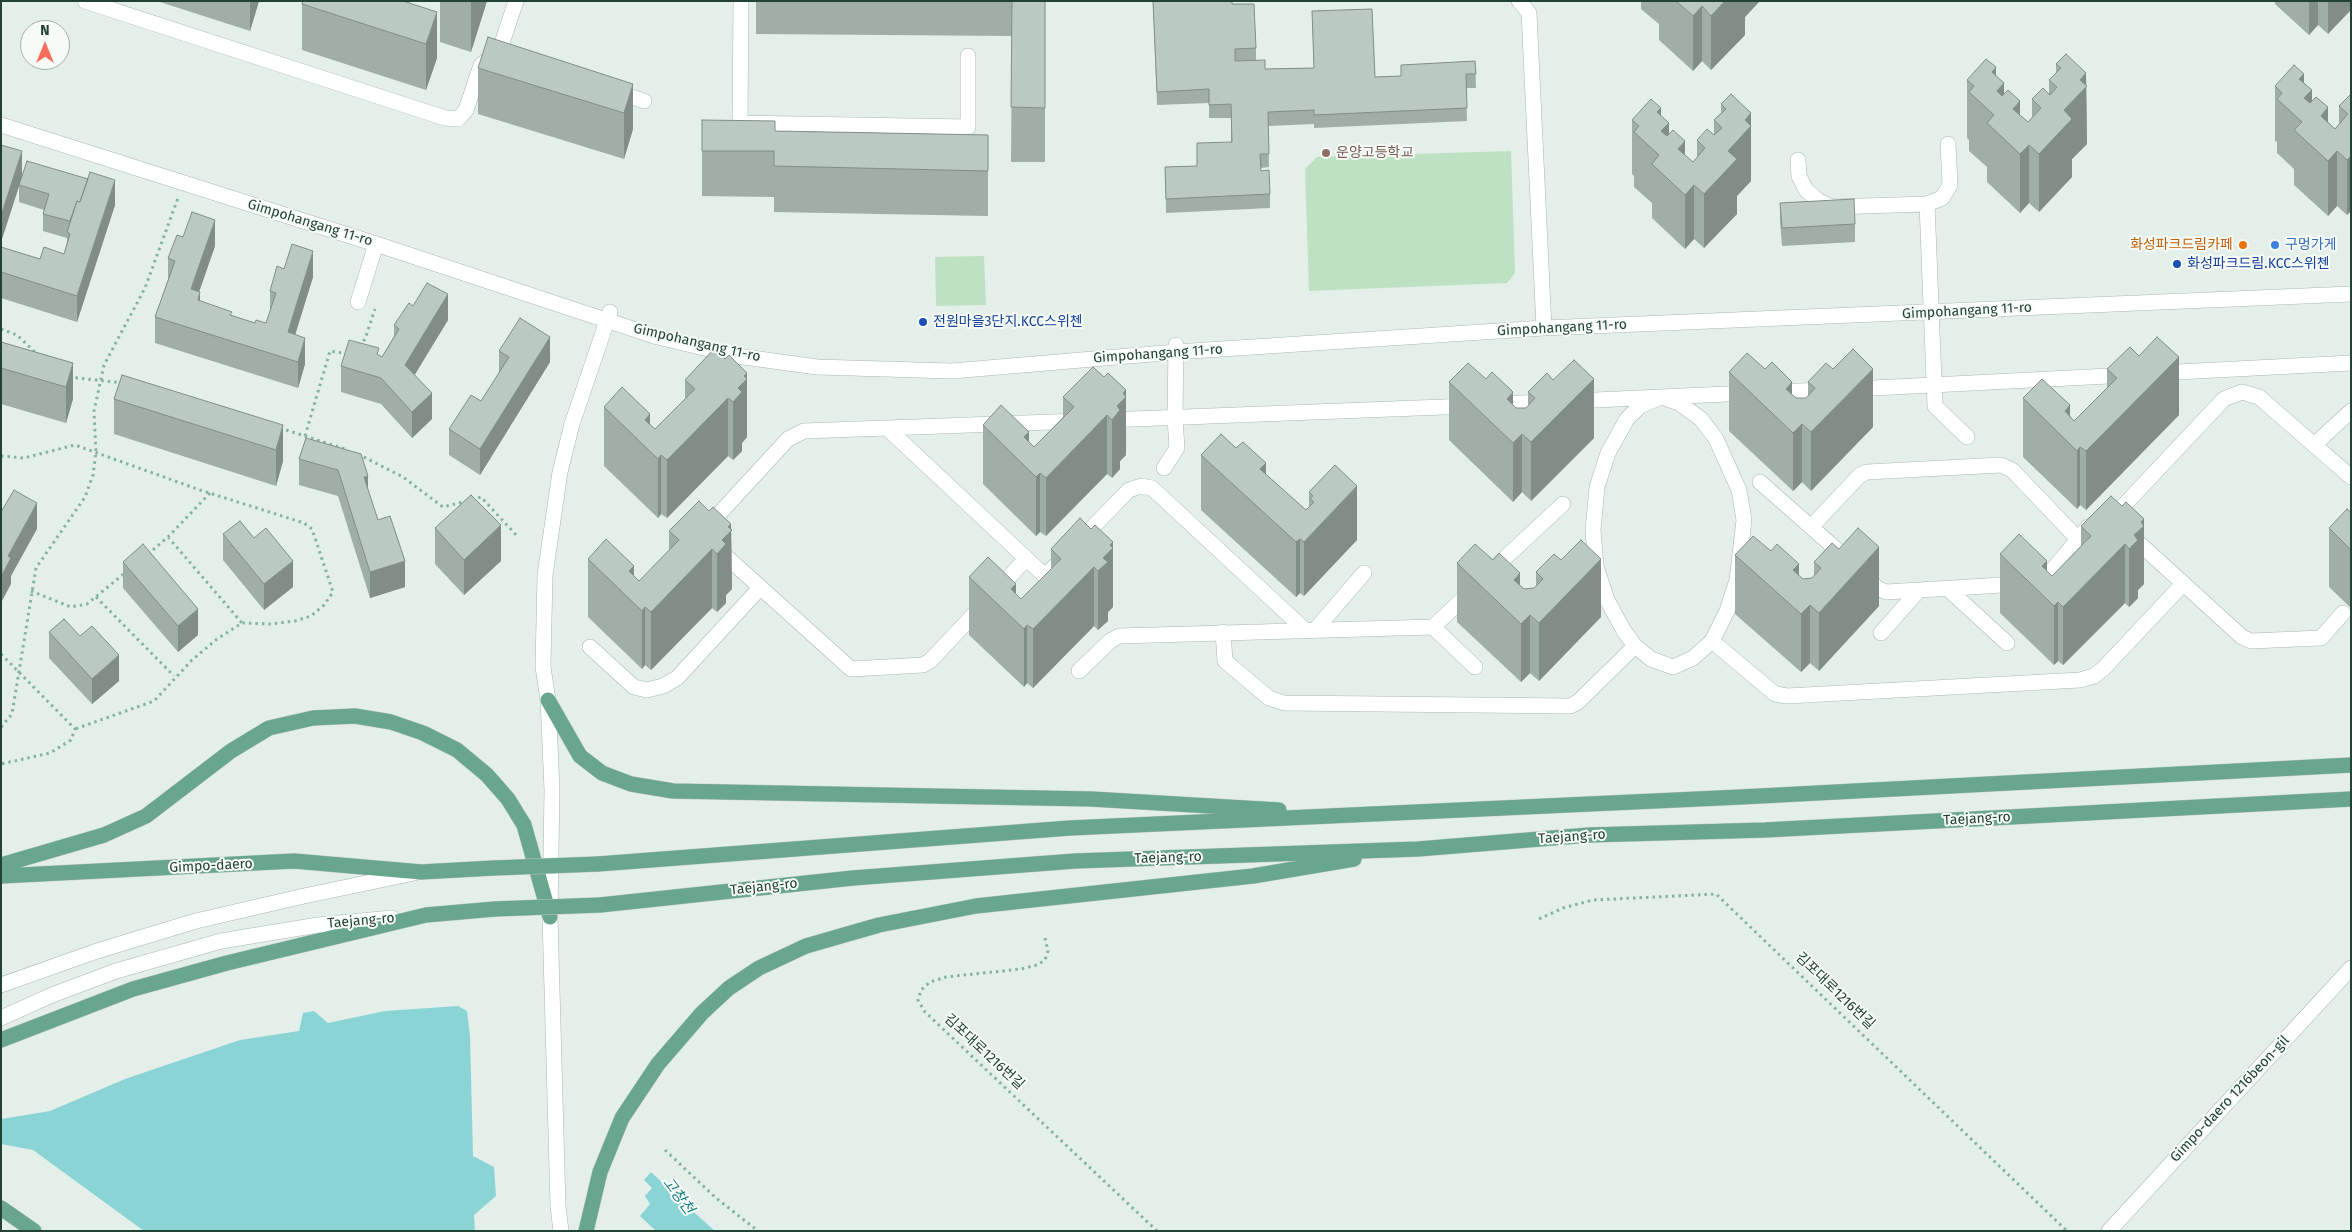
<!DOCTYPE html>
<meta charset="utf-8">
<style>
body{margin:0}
#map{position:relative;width:2352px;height:1232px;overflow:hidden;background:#e5efe9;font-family:"Fira Sans",sans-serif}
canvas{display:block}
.frame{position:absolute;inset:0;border:2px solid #234236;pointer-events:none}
.north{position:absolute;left:20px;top:20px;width:50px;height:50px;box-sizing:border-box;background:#f6fbf8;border:1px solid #a2b1aa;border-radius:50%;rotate:0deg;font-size:14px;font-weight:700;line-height:20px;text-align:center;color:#234236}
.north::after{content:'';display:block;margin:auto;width:18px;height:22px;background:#f86c5a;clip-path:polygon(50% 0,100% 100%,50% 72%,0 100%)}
</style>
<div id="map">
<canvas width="2352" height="1232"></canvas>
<div class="frame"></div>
<div class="north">N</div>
</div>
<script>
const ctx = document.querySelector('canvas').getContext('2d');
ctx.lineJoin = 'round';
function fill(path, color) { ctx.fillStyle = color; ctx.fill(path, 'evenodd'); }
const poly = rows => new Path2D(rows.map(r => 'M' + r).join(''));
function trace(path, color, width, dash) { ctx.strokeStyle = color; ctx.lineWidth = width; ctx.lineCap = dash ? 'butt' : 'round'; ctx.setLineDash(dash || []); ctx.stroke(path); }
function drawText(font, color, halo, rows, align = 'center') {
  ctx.font = font + ' "Fira Sans","Noto Sans KR",sans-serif'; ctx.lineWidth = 4; ctx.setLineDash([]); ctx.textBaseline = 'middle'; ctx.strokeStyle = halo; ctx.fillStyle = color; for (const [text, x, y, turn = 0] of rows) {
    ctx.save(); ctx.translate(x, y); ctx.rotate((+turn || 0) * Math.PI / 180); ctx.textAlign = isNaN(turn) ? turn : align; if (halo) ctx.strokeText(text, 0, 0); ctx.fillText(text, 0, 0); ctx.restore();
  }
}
fill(poly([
 [1511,151,1515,273,1507,283,1309,291,1305,169,1317,157],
 [984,256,986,305,936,306,935,257]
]), '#bde1c2');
fill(poly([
 [458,1006,467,1011,470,1036,473,1156,494,1167,496,1196,474,1215,475,1231,144,1231,33,1150,1,1144,1,1119,50,1111,125,1079,240,1040,299,1031,303,1013,314,1011,328,1023,385,1011],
 [651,1172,687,1206,715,1231,656,1231,640,1216,650,1204,645,1196,652,1188,644,1180]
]), '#8bd4d6');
const minor = poly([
 [85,1,445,118,458,119,466,110,481,65,499,52,516,1],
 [741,1,740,123,968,127,968,56],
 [1519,1,1529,13,1544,328],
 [614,91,644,101],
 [1,125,376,244,654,336,737,356,817,367,952,371,1176,352,1544,328,2351,294],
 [1798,160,1799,176,1806,190,1819,201,1832,207,1927,204,1942,198,1950,185,1948,144],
 [1927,204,1935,406,1967,437],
 [358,302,376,244],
 [2158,373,2351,363],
 [1854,389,2128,375],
 [1771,392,1828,390],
 [1661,397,1679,403,1701,419,1716,439,1739,490,1744,520,1737,580,1727,611,1712,641,1693,658,1673,667,1651,659,1635,646,1624,631,1607,600,1596,566,1593,530,1597,487,1608,453,1627,419,1640,406,1661,397],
 [1574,401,1748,393],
 [1494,404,1549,402],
 [1107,420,1469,406],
 [888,429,1045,576,1058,563],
 [2314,445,2351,411],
 [1164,468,1177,448,1175,418,1176,345],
 [1760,482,1845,557],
 [2112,518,2224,399,2242,392,2259,397,2351,477],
 [1812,526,1860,475,1867,472,2001,465,2012,470,2078,539],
 [2129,534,2242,637,2251,641,2321,638,2343,613],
 [1081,539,1129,490,1141,486,1152,488,1305,630],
 [1026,559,930,661,923,665,851,669,720,551,713,534,719,514,788,439,804,431,1079,421],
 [1491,571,1563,504],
 [1865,576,1877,588,1886,592,2036,583,2049,574,2088,527,2096,524],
 [1948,589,2007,643],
 [1433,627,1471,591],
 [1315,630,1364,573],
 [1223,632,1225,661,1269,698,1284,703,1570,706,1578,702,1635,646],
 [1881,633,1919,590],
 [1712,641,1775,694,1787,696,2080,680,2094,676,2103,669,2183,584],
 [590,647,634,687,647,690,663,686,677,678,760,588],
 [1079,671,1110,641,1119,636,1433,627,1475,667],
 [1,985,97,951,196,921,304,896,414,873],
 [1,1018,52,995,116,971,221,941,318,925,392,918],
 [561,1231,558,1206,550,917,552,790,548,700,543,667,545,575,560,472,572,424,610,312],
 [2109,1231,2351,968]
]);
const major = poly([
 [548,700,580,756,602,773,631,784,673,791,1091,799,1279,810],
 [598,864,1070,828,1741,797,2351,765],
 [1,865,104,835,146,816,231,751,269,728,313,718,355,716,391,722,423,733,457,750,487,775,508,799,524,825,550,917],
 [1,876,294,861,421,872,494,868],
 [600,905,853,878,1075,861,1418,849,1589,835,1765,830,2351,799],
 [1,1040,133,989,227,963,426,915,495,909],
 [1,1208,34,1231],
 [586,1231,600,1172,622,1118,658,1064,702,1013,729,988,759,968,806,946,879,925,976,906,1253,876,1354,859]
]);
trace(minor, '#a7b8b0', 16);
trace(major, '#c1cac7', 16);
trace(poly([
 [1,329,17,335,37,354],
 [359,346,365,339,375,309],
 [69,377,123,383],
 [280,428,345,449],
 [305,436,330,351,349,354],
 [358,454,403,477,443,507,466,501],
 [1,456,24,458,75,445,200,490,304,523,312,529,333,592,324,605,311,616,295,621,271,624,242,623,217,639,192,660,154,701,75,729],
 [472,500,481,497,518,537],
 [168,537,242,623],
 [148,554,168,537,210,493],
 [31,591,71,607,87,604,126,572],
 [96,597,174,676],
 [1,654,75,729,71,740,50,753,1,764],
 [1,727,12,714,36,568,85,497,93,475,96,452,94,411,104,365,145,288,178,198],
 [1539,919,1563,908,1593,900,1716,894,2067,1231],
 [1045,938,1048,951,1045,960,1037,965,1021,969,946,977,930,982,921,990,918,1000,925,1012,1157,1231],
 [665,1150,716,1198,758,1231]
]), '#84b49f', 3, [2.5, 4]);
trace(minor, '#fff', 15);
trace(major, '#68a68e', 15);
const majorBridge = poly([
 [494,868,598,864],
 [495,909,600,905]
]);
trace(majorBridge, '#c1cac7', 16, []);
trace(majorBridge, '#68a68e', 15);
fill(poly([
 [157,1,259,1,250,31],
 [403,1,437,58,426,90,302,50,302,4],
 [440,1,487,1,471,52,440,42],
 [756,1,1045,1,1045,162,1011,162,1012,36,756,34],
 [1153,1,1232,4,1256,48,1256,60,1265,69,1314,68,1312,11,1375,77,1401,76,1475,61,1476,88,1466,88,1467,121,1314,128,1314,124,1268,126,1269,167,1261,168,1261,171,1270,194,1270,208,1166,213,1165,167,1197,166,1231,142,1231,118,1209,118,1209,103,1157,105],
 [1641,1,1759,1,1759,2,1745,17,1745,35,1711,70,1702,61,1693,71,1659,40,1659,24,1641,9],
 [2275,1,2351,1,2328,34,2318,25,2309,35,2275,4],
 [2056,64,2086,73,2087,144,2072,159,2072,177,2039,212,2029,203,2020,213,1987,182,1987,167,1969,151,1969,140,1967,138,1967,80,1996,76,2004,94,2020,115,2028,122,2032,118,2032,99,2049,95,2049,80,2056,73],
 [478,68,633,84,633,129,624,159,478,114],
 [2304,83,2312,101,2328,122,2335,129,2339,124,2339,106,2351,96,2351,211,2347,215,2337,206,2328,216,2294,185,2294,169,2277,153,2277,142,2275,141,2275,86],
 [1721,104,1751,113,1751,181,1737,196,1737,214,1704,248,1694,239,1685,249,1652,218,1652,203,1634,187,1634,176,1632,174,1632,120,1661,116,1669,134,1685,155,1693,162,1697,158,1697,140,1714,135,1714,120,1721,113],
 [775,131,988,135,988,216,774,212,774,197,702,196,702,151],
 [1,145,22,175,115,205,77,322,1,298,1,247,40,259,64,254,67,244,67,238,43,231,43,214,44,210,19,202,19,186,1,242],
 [1780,203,1855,224,1855,242,1782,246,1780,221],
 [215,246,199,292,200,301,232,316,255,323,266,323,270,313,270,291,313,277,295,335,305,364,298,388,155,343,155,317,168,280,168,258],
 [413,306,448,320,414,375,432,419,412,438,381,404,341,392,341,366,379,355,382,357,394,336,394,325],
 [1,342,73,363,73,399,66,423,1,404],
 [714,349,747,437,742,443,742,451,733,460,728,456,667,518,661,514,658,518,604,466,604,407,650,425,655,429,685,399,685,380],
 [499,351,550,362,480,475,449,455,449,429,481,401,499,373],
 [2107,369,2179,415,2086,510,2080,505,2077,509,2023,457,2023,398,2070,416,2074,421,2107,388],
 [1729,372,1792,395,1796,398,1806,398,1808,396,1808,382,1873,427,1811,491,1802,482,1793,491,1729,431],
 [1104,377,1126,390,1126,455,1120,461,1120,469,1112,478,1107,474,1046,536,1040,532,1036,536,983,484,983,425,1029,442,1034,447,1063,417,1063,397],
 [1449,382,1513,405,1516,408,1526,408,1528,406,1528,392,1594,438,1531,501,1522,492,1513,502,1449,440],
 [114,399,283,425,283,461,276,486,114,434],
 [306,438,368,492,378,520,405,587,370,598,338,496,299,485,299,459],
 [1236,448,1306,510,1309,507,1309,492,1357,540,1304,596,1300,593,1296,597,1201,510,1201,455],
 [2122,506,2144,519,2144,584,2138,590,2138,598,2129,607,2125,603,2063,665,2058,661,2054,665,2000,613,2000,554,2047,572,2052,576,2081,546,2081,526],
 [709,511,731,524,732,589,726,595,726,603,717,612,712,608,651,670,645,665,642,669,588,617,588,559,634,576,639,581,669,551,669,531],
 [2351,512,2351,608,2329,587,2329,528],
 [435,528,501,561,464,595,435,564],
 [1091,529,1113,542,1113,607,1108,612,1108,621,1098,630,1094,626,1033,688,1027,683,1024,687,969,635,969,577,1016,594,1021,599,1051,569,1051,549],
 [223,534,293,587,264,610,223,560],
 [1735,555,1799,576,1803,579,1812,578,1814,577,1814,562,1879,606,1819,671,1810,663,1801,672,1735,614],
 [123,562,198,635,178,652,123,588],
 [1457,563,1520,585,1524,589,1534,588,1536,586,1536,572,1601,617,1539,681,1530,673,1521,682,1457,622],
 [49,632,119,681,92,704,49,658]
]), '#a0aea7');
fill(poly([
 [250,1,259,1,250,31],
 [471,1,487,1,471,52],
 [1725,1,1759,1,1759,2,1745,17,1745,35,1711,70,1711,16],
 [2309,1,2318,1,2318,25,2309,35],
 [2328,1,2351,1,2351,10,2328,34],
 [1702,6,1702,61,1693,71,1693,16],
 [437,12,437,58,426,90,426,44],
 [1996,67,1996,126,1994,115,1992,72],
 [2086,73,2087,144,2072,159,2072,177,2039,212,2039,154,2080,80],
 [2304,74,2304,129,2299,79],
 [2004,83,2004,139,1997,91],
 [633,84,633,129,624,159,624,113],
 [2312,90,2312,144,2304,98],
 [2020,101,2020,154,2013,109],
 [2328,107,2328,161,2321,116],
 [1661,108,1661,162,1657,112],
 [1751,113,1751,181,1737,196,1737,214,1704,248,1704,194,1745,120],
 [1669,123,1669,178,1661,131],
 [1685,141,1685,194,1678,149],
 [2029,145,2029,203,2020,213,2020,154],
 [22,151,22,177,1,242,1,216],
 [2337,151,2337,206,2328,216,2328,161],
 [2351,156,2351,211,2347,215,2347,160],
 [115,180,115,205,77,322,77,296],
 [1694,185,1694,239,1685,249,1685,195],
 [215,220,215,246,191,315,191,289],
 [313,251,313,277,288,358,288,332],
 [200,292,200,318,198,300],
 [448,294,448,320,405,391,405,365],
 [550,337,550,362,480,475,480,449],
 [305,338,305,364,298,388,298,362],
 [2179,357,2179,415,2086,510,2086,451],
 [73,363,73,399,66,423,66,387],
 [1873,369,1873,427,1811,491,1811,432],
 [747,373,747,437,742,443,742,451,733,460,733,402,738,388,744,376],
 [1594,379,1594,438,1531,501,1531,442],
 [1792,382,1792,432,1786,389],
 [1126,390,1126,455,1120,461,1120,469,1112,478,1112,420,1117,406,1123,393],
 [1513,392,1513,443,1507,399],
 [432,393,432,419,412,438,412,412],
 [728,398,728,456,667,518,667,460],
 [2070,405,2070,444,2065,411],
 [650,414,650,452,645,420],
 [1107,415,1107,474,1046,536,1046,478],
 [1802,424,1802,482,1793,491,1793,433],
 [283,425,283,461,276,486,276,450],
 [1029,432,1029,470,1024,437],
 [1522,434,1522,492,1513,502,1513,443],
 [2080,447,2080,505,2077,509,2077,451],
 [661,455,661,514,658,518,658,459],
 [1266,463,1266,514,1260,469],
 [1040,473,1040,532,1036,536,1036,477],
 [368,476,368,502,364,477],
 [1357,486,1357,540,1304,596,1304,542],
 [37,503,37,529,11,576,11,584,2,601,2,575,8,556],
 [2144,519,2144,584,2138,590,2138,598,2129,607,2129,549,2134,535,2141,522],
 [731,524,732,589,726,595,726,603,717,612,717,554,722,540,728,527],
 [501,525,501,561,464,595,464,560],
 [1300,539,1300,593,1296,597,1296,542],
 [1113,542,1113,607,1108,612,1108,621,1098,630,1098,571,1103,558,1110,545],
 [2125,544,2125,603,2063,665,2063,607],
 [1879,547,1879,606,1819,671,1819,613],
 [712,549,712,608,651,670,651,612],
 [1601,559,1601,617,1539,681,1539,623],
 [293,561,293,587,264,610,264,584],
 [405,561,405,587,370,598,370,572],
 [2047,561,2047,599,2042,566],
 [1799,564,1799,612,1793,570],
 [634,566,634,604,629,571],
 [1094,567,1094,626,1033,688,1033,629],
 [1520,573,1520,623,1514,580],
 [1016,584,1016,622,1011,589],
 [2058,602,2058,661,2054,665,2054,606],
 [1810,605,1810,663,1801,672,1801,614],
 [645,607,645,665,642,669,642,611],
 [198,609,198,635,178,652,178,626],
 [1530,615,1530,673,1521,682,1521,624],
 [1027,625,1027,683,1024,687,1024,629],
 [119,655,119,681,92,704,92,679]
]), '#828d88');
const building = poly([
 [303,1,403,1,437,12,426,44,302,4,303,1],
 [1012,1,1045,1,1045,108,1011,107,1012,1],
 [1153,1,1232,1,1232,4,1254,4,1256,48,1235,49,1235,61,1265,60,1265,69,1314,68,1312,11,1372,9,1375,77,1401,76,1401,65,1475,61,1476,74,1466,74,1467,108,1314,115,1314,110,1268,112,1269,154,1260,154,1261,171,1269,170,1270,194,1166,199,1165,167,1197,166,1197,143,1232,142,1231,104,1209,105,1209,89,1157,92,1153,1],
 [1676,1,1725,1,1711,16,1702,6,1693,16,1676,1],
 [488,37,633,84,624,113,478,68,488,37],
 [2066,54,2086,73,2080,80,2087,86,2064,110,2072,119,2039,154,2029,145,2020,154,1987,123,1994,115,1969,92,1974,86,1967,80,1986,59,1996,67,1992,72,2004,83,1997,91,2002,96,2008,90,2020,101,2013,109,2028,122,2041,108,2032,99,2043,88,2050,95,2057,87,2049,80,2061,68,2056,64,2066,54],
 [2294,65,2304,74,2299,79,2312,90,2304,98,2310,103,2316,97,2328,107,2321,116,2335,129,2348,114,2339,106,2350,95,2351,96,2351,156,2347,160,2337,151,2328,161,2294,130,2302,122,2277,99,2282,93,2275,86,2294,65],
 [1731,94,1751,113,1745,120,1751,126,1728,151,1737,159,1704,194,1694,185,1685,195,1652,164,1659,155,1634,132,1639,126,1632,120,1651,99,1661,108,1657,112,1669,123,1661,131,1667,136,1673,130,1685,141,1678,149,1693,162,1705,148,1697,140,1707,129,1714,135,1722,128,1714,120,1726,109,1721,104,1731,94],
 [702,120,775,121,775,131,988,135,988,171,774,166,774,151,702,151,702,120],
 [1,145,22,151,1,216,1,145],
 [27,161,88,179,80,202,77,201,70,221,43,214,49,194,19,185,27,161],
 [90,172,115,180,77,296,1,272,1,247,40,259,44,247,64,254,70,234,67,232,77,201,80,202,90,172],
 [1854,199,1855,224,1782,228,1780,203,1854,199],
 [192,212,215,220,191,289,200,292,198,300,232,312,230,315,255,323,256,320,266,323,276,293,270,291,277,266,284,269,292,244,313,251,288,332,305,338,298,362,155,317,175,261,168,258,177,235,183,237,192,212],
 [427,283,448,294,405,365,432,393,412,412,381,378,341,366,349,340,379,348,377,354,382,357,399,329,394,325,409,303,413,306,427,283],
 [520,318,550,337,480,449,449,429,471,395,481,401,509,357,499,351,520,318],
 [2157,337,2179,357,2086,451,2080,447,2077,451,2023,398,2042,379,2070,405,2065,411,2074,421,2117,378,2107,369,2130,347,2139,356,2157,337],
 [1,342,73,363,66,387,1,368,1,342],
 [714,349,725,359,729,355,747,373,744,376,747,379,738,388,742,392,733,402,728,398,667,460,661,455,658,459,604,407,622,387,650,414,645,420,655,429,695,389,685,380,714,349],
 [1853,349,1873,369,1811,432,1802,424,1793,433,1729,372,1747,353,1765,369,1772,362,1792,382,1786,389,1796,398,1806,398,1815,388,1808,382,1826,363,1833,369,1853,349],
 [1574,360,1594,379,1531,442,1522,434,1513,443,1449,382,1468,363,1486,379,1492,372,1513,392,1507,399,1516,408,1526,408,1535,398,1528,392,1547,373,1553,380,1574,360],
 [1093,367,1104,377,1108,373,1126,390,1123,393,1126,397,1117,406,1120,410,1112,420,1107,415,1046,478,1040,473,1036,477,983,425,1001,405,1029,432,1024,437,1034,447,1074,407,1063,397,1093,367],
 [122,375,283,425,276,450,114,399,122,375],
 [1221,434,1236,448,1243,442,1266,463,1260,469,1306,510,1314,502,1310,499,1313,496,1309,492,1335,465,1357,486,1304,542,1300,539,1296,542,1201,455,1221,434],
 [306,438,361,454,368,476,364,477,378,520,390,516,405,561,370,572,338,470,299,459,306,438],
 [14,490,37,503,8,556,11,558,2,575,1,512,14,490],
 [471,495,501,525,464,560,435,528,471,495],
 [2111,496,2122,506,2126,502,2144,519,2141,522,2144,526,2134,535,2138,540,2129,549,2125,544,2063,607,2058,602,2054,606,2000,554,2019,534,2047,561,2042,566,2052,576,2091,536,2081,526,2111,496],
 [699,501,709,511,713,507,731,524,728,527,732,530,722,540,726,544,717,554,712,549,651,612,645,607,642,611,588,559,606,539,634,566,629,571,639,581,679,540,669,531,699,501],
 [2347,509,2351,512,2351,550,2329,528,2347,509],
 [1080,518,1091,529,1095,525,1113,542,1110,545,1113,548,1103,558,1108,562,1098,571,1094,567,1033,629,1027,625,1024,629,969,577,988,557,1016,584,1011,589,1021,599,1061,559,1051,549,1080,518],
 [240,521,254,538,266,528,293,561,264,584,223,534,240,521],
 [1858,528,1879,547,1819,613,1810,605,1801,614,1735,555,1753,536,1771,551,1777,544,1799,564,1793,570,1803,579,1812,578,1821,568,1814,562,1832,543,1839,549,1858,528],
 [1581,540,1601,559,1539,623,1530,615,1521,624,1457,563,1475,544,1493,560,1499,553,1520,573,1514,580,1524,589,1534,588,1543,579,1536,572,1554,554,1561,560,1581,540],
 [143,544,198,609,178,626,123,562,143,544],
 [64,619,80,636,92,626,119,655,92,679,49,632,64,619]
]);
fill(building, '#bacac2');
trace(building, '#828d88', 1);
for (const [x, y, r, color] of [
 [1326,153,5,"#8d6e63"],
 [2243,245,5,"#e8710a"],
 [2275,245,5,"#3f7fe0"],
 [2177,264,5,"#1a4fb4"],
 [923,322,5,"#1a4fb4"]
]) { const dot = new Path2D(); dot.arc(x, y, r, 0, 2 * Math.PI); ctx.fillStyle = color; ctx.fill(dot); trace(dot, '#f6fbf8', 2); }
drawText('14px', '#785e54', '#f6fbf8', [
 ["운양고등학교",1336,153]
], 'left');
drawText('14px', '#234236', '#f6fbf8', [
 ["Gimpohangang 11-ro",310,223,17],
 ["Gimpohangang 11-ro",1967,311,-3],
 ["Gimpohangang 11-ro",1562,328,-3],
 ["Gimpohangang 11-ro",697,343,13],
 ["Gimpohangang 11-ro",1158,354,-4],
 ["Taejang-ro",1977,819,-3],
 ["Taejang-ro",1572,837,-4],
 ["Taejang-ro",1168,858,-2],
 ["Gimpo-daero",211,866,-3],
 ["Taejang-ro",764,887,-6],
 ["Taejang-ro",361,921,-5],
 ["김포대로1216번길",1835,991,44],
 ["김포대로1216번길",984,1052,43],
 ["Gimpo-daero 1216beon-gil",2230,1099,-47]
]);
drawText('14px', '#c56008', '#f6fbf8', [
 ["화성파크드림카페",2233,245]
], 'right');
drawText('14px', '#366cbe', '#f6fbf8', [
 ["구멍가게",2285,245]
], 'left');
drawText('14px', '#164399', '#f6fbf8', [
 ["화성파크드림.KCC스위첸",2187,264],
 ["전원마을3단지.KCC스위첸",933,322]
], 'left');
drawText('italic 15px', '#197e82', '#f6fbf8', [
 ["고창천",678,1196,53]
]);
</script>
